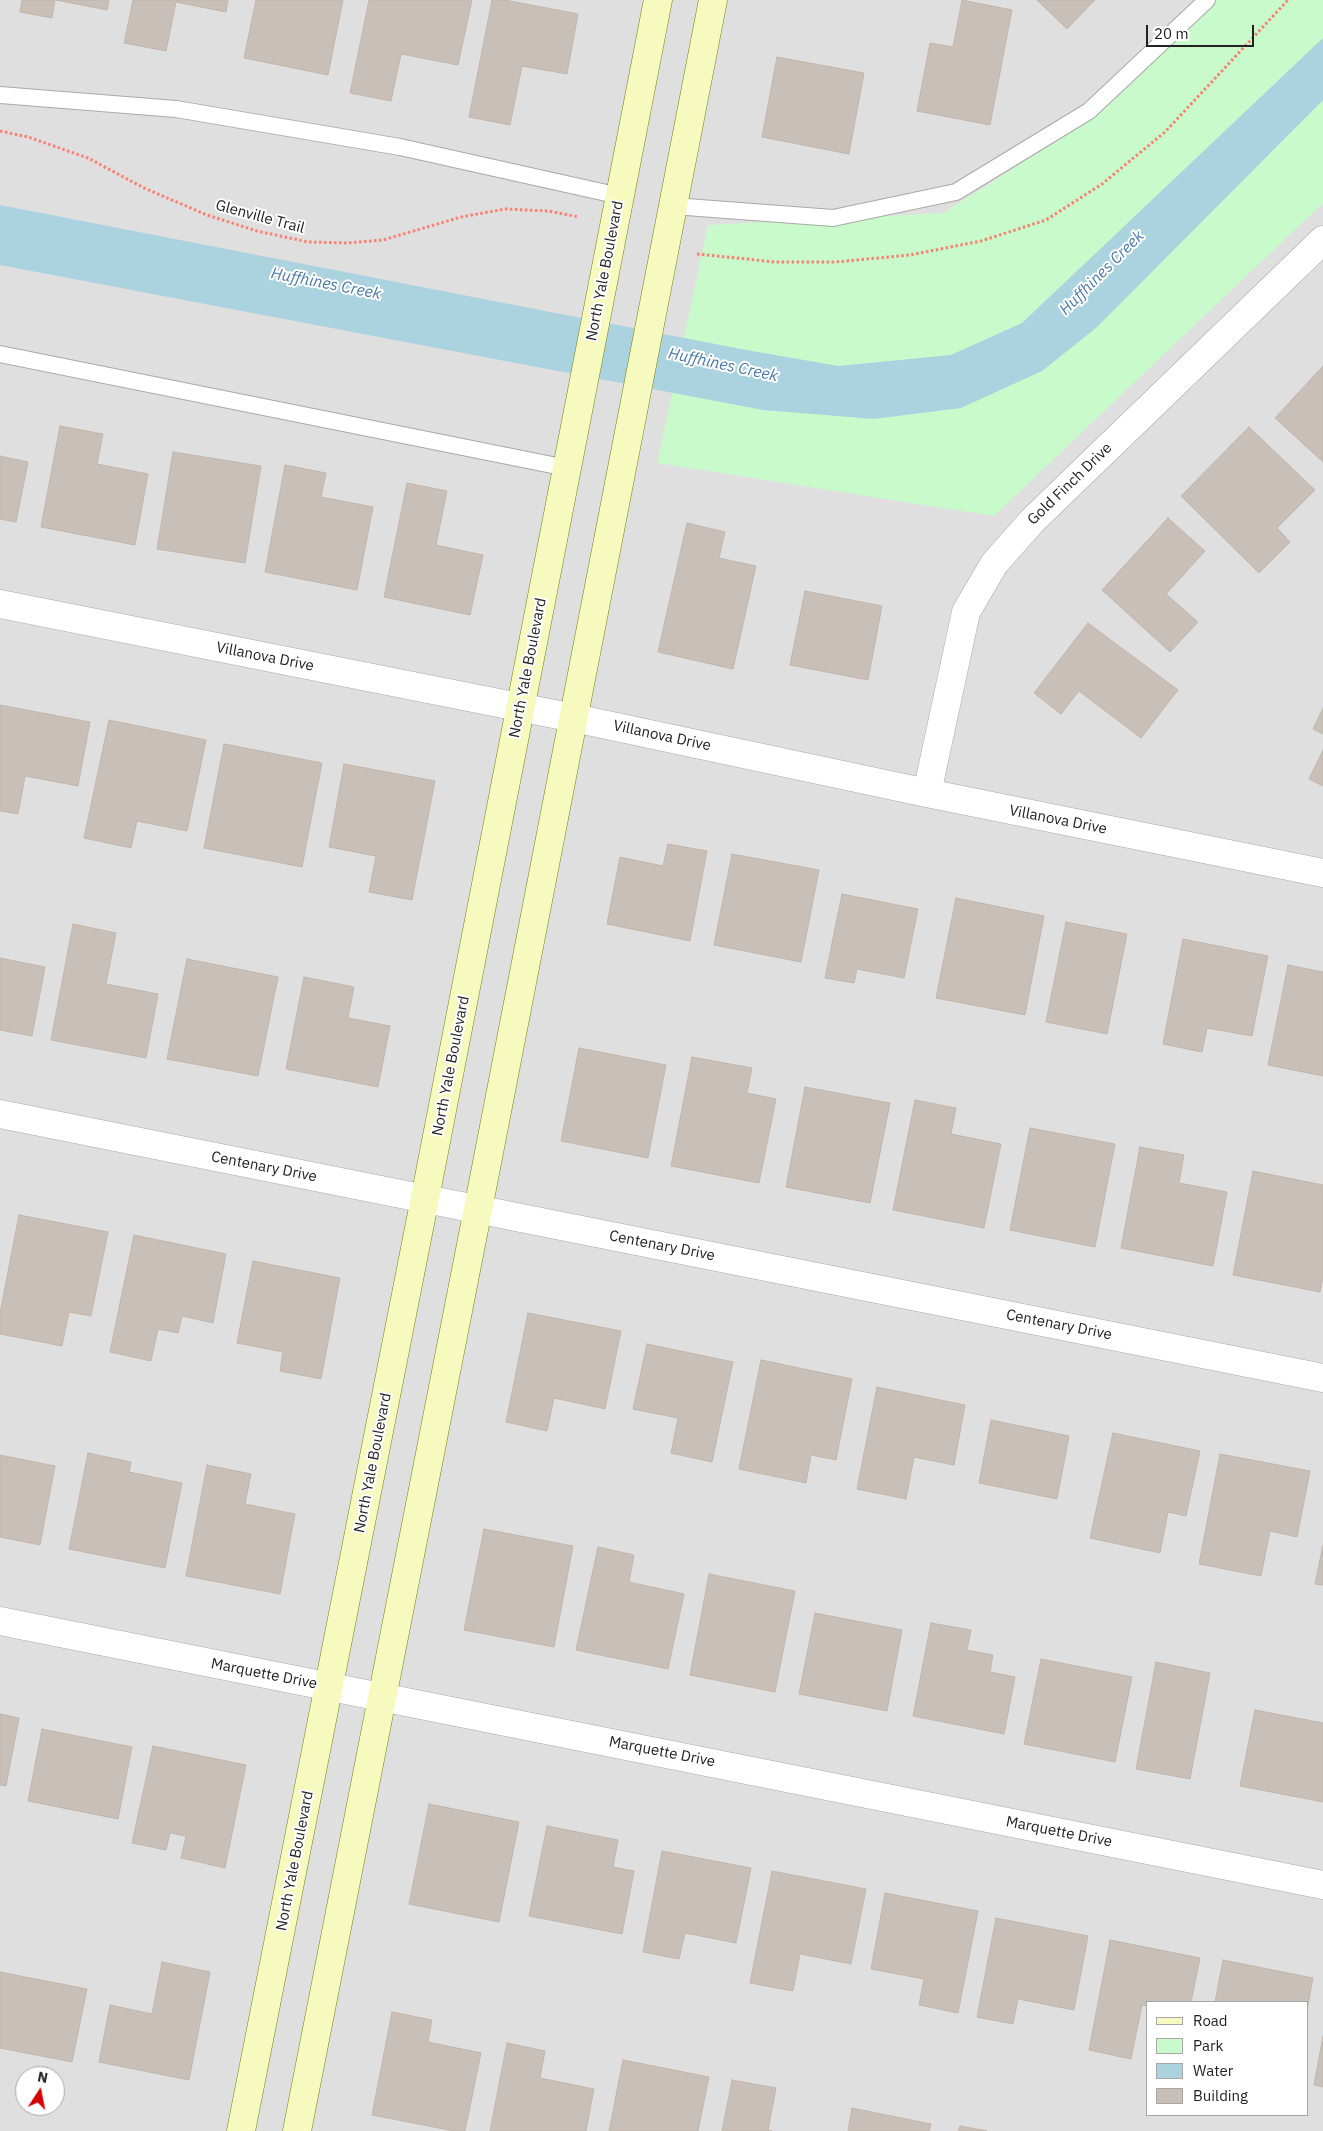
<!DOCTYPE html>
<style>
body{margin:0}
#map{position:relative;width:1323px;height:2131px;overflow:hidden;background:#f2efe9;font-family:"IBM Plex Sans",sans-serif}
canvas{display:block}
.legend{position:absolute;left:1146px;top:2001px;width:162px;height:115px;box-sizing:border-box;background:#fff;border:1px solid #a7a7a7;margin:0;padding:6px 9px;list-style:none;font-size:15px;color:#222}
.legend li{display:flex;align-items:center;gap:10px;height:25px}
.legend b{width:25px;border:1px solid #a7a7a7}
.north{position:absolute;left:15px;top:2066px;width:50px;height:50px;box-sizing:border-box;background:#fff;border:1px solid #a7a7a7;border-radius:50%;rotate:11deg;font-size:14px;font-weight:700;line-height:20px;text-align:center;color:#222}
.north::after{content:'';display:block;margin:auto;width:18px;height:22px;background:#d40000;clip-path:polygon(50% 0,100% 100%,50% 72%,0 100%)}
.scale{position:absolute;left:1146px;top:25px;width:108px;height:22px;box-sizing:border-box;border:2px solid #222;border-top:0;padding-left:6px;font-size:15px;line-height:18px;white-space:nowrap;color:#222;-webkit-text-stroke:4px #fff;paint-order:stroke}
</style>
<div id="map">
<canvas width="1323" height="2131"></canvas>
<ul class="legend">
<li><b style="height:6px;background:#f7fabf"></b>Road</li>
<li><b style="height:14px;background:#c8facc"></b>Park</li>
<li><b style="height:14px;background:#aad3df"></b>Water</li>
<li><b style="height:14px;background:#c7bfb8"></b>Building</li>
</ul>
<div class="north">N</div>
<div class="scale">20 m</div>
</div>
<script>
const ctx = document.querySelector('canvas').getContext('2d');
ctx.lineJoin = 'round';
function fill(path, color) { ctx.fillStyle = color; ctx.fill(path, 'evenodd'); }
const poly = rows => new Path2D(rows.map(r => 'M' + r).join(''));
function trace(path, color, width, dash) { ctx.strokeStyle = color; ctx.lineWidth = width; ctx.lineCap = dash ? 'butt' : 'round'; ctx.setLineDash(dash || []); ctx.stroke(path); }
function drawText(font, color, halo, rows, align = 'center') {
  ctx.font = font + ' "IBM Plex Sans",sans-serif'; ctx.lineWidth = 4; ctx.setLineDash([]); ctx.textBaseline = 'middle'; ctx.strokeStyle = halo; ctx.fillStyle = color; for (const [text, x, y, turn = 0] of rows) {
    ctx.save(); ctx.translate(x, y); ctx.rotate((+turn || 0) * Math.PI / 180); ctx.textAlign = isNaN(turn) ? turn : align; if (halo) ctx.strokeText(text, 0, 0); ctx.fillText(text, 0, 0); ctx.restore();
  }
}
fill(poly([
 [0,0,1323,0,1323,2131,0,2131],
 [1147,2002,1307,2002,1307,2115,1147,2115],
 [25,2076,55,2076,55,2106,25,2106]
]), '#e0dfdf');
fill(poly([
 [1217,0,1323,0,1323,203,994,516,657,463,708,225,943,213,1082,125]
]), '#c8facc');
fill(poly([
 [1323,38,1323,100,1096,328,1042,371,961,408,874,419,763,410,0,265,0,205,741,349,838,366,951,355,1022,323]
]), '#aad3df');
const building = poly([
 [22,0,55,0,52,18,20,12,22,0],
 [56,0,109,0,107,10,56,0],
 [133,0,228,0,226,12,176,2,166,51,124,43,133,0],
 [256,0,343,0,328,75,244,58,256,0],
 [369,0,472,0,458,65,401,54,391,101,350,93,369,0],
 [492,0,505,0,578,14,567,74,522,66,510,125,469,117,492,0],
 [962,0,1012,10,990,125,917,111,930,43,953,47,962,0],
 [1037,0,1095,0,1067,29,1037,0],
 [777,57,864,73,849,154,762,137,777,57],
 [1323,366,1323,462,1275,418,1323,366],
 [60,426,103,434,97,464,148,474,135,545,41,527,60,426],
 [1249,427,1315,490,1277,528,1290,542,1259,573,1181,496,1249,427],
 [173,452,261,466,245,563,157,549,173,452],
 [0,456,28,462,16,522,0,519,0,456],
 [285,465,326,473,321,497,373,507,357,590,265,572,285,465],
 [407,483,447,491,436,545,483,555,470,615,384,597,407,483],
 [1168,518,1205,551,1166,594,1198,622,1170,652,1102,590,1168,518],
 [687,523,725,532,719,558,756,566,733,669,658,652,687,523],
 [805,591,882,606,868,680,790,665,805,591],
 [1088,623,1178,690,1141,738,1079,691,1061,714,1034,693,1088,623],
 [0,705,90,722,78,786,25,776,18,814,0,811,0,705],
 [1323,708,1323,734,1313,729,1323,708],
 [109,720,206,740,187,831,137,821,131,848,84,838,109,720],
 [224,744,322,763,302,867,204,848,224,744],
 [1323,750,1323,786,1309,779,1323,750],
 [344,764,435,781,412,900,369,892,376,856,329,847,344,764],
 [668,844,707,851,690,941,607,924,620,857,663,866,668,844],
 [732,854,819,870,801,962,714,945,732,854],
 [842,894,918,909,904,978,857,969,854,983,825,978,842,894],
 [956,898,1044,916,1025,1015,936,998,956,898],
 [1066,922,1127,934,1107,1034,1046,1022,1066,922],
 [73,924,116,933,106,984,158,994,146,1058,51,1040,73,924],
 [1183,939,1268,956,1252,1036,1207,1028,1202,1052,1163,1044,1183,939],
 [0,958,45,967,32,1036,0,1030,0,958],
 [187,959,278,977,258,1076,167,1059,187,959],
 [1288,965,1323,972,1323,1076,1268,1065,1288,965],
 [304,977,354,987,348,1018,390,1026,378,1087,286,1069,304,977],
 [579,1048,666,1065,648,1158,561,1141,579,1048],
 [692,1057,752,1068,747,1093,776,1099,759,1183,671,1166,692,1057],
 [805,1087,890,1103,870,1203,786,1187,805,1087],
 [915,1100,956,1108,951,1134,1001,1144,984,1228,893,1210,915,1100],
 [1030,1128,1115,1144,1095,1247,1010,1230,1030,1128],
 [1140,1147,1184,1155,1179,1183,1227,1192,1213,1266,1121,1248,1140,1147],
 [1253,1171,1323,1185,1323,1277,1320,1292,1233,1275,1253,1171],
 [19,1215,108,1232,91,1316,69,1312,62,1346,0,1334,0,1313,19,1215],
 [134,1235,226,1254,213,1323,182,1316,178,1333,158,1329,151,1361,110,1352,134,1235],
 [253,1261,340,1278,321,1379,280,1371,283,1352,237,1343,253,1261],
 [528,1313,621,1331,605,1409,554,1398,547,1431,506,1422,528,1313],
 [647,1344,733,1362,712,1462,671,1453,678,1418,633,1409,647,1344],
 [761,1360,852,1379,836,1460,811,1455,806,1483,739,1469,761,1360],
 [877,1387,965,1405,954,1465,914,1457,906,1499,857,1489,877,1387],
 [991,1420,1069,1436,1057,1499,979,1483,991,1420],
 [1113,1433,1200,1451,1186,1516,1168,1512,1160,1553,1090,1538,1113,1433],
 [88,1453,131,1462,129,1472,182,1483,165,1568,69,1549,88,1453],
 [1220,1454,1310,1471,1297,1537,1270,1531,1261,1576,1199,1564,1220,1454],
 [0,1455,55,1466,40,1545,0,1537,0,1455],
 [207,1465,251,1474,245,1504,295,1514,280,1594,186,1576,207,1465],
 [484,1529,573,1546,554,1647,464,1630,484,1529],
 [1323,1545,1323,1585,1315,1584,1323,1545],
 [598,1547,634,1555,629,1582,684,1594,668,1669,576,1650,598,1547],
 [709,1574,795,1591,775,1692,690,1675,709,1574],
 [815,1613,902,1630,887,1711,799,1694,815,1613],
 [931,1623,971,1630,967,1650,993,1655,990,1672,1015,1677,1004,1734,913,1716,931,1623],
 [1041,1659,1132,1677,1115,1762,1024,1744,1041,1659],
 [1156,1662,1210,1673,1190,1779,1136,1769,1156,1662],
 [1255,1710,1323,1723,1323,1802,1240,1786,1255,1710],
 [0,1714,19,1718,6,1786,0,1785,0,1714],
 [42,1729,132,1747,118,1819,28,1801,42,1729],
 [153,1746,246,1765,225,1868,181,1858,186,1836,170,1833,166,1850,132,1843,153,1746],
 [429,1804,519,1822,499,1922,409,1904,429,1804],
 [547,1826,618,1840,613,1867,634,1871,622,1934,529,1916,547,1826],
 [662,1851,751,1868,736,1943,685,1933,679,1959,643,1952,662,1851],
 [772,1871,866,1889,851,1964,800,1954,793,1991,750,1983,772,1871],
 [885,1893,978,1911,958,2013,919,2005,924,1979,871,1969,885,1893],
 [996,1918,1088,1936,1074,2010,1018,1999,1013,2024,977,2017,996,1918],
 [1110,1940,1200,1958,1191,2002,1147,2002,1147,2006,1142,2005,1131,2059,1089,2050,1110,1940],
 [1223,1960,1313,1978,1307,2010,1307,2002,1215,2002,1223,1960],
 [162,1962,210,1972,189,2080,99,2062,110,2005,152,2014,162,1962],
 [0,1972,87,1989,72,2062,0,2048,0,1972],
 [392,2012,432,2020,428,2042,481,2053,465,2131,454,2131,372,2115,392,2012],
 [1323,2036,1323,2087,1314,2085,1323,2036],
 [507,2043,545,2051,540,2078,594,2089,586,2131,490,2131,507,2043],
 [623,2060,709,2077,698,2131,609,2131,623,2060],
 [732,2080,776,2088,768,2130,772,2131,722,2131,732,2080],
 [852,2108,931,2124,929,2131,848,2131,852,2108],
 [960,2126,987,2131,958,2131,960,2126]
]);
fill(building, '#c7bfb8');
trace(building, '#c4b6ab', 1);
const lane = poly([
 [0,95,176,109,400,147,620,196],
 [673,206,833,218,956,192,1089,111,1207,0],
 [0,354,567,468]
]);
const street = poly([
 [0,604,574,718,927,793,1323,873],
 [927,793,966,612,994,564,1032,521,1323,240],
 [0,1114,1323,1378],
 [0,1621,1323,1885]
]);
const secondary = poly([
 [241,2131,425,1198,658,0],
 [297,2131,478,1209,713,0]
]);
trace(lane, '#a9a9a9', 18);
trace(street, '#a9a9a9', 29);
trace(secondary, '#707d05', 29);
trace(poly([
 [0,131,28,137,88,158,144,188,207,215,257,231,308,242,347,243,383,240,461,217,505,209,548,211,579,217],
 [697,254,775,262,835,262,910,255,981,241,1046,220,1102,184,1165,132,1288,0]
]), '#fa8072', 3, [2.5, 2.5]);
trace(lane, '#fff', 16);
trace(street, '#fff', 28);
trace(secondary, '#f7fabf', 28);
drawText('15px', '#222', '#fff', [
 ["Glenville Trail",260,217,15],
 ["North Yale Boulevard",605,271,-79],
 ["Gold Finch Drive",1070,484,-44],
 ["Villanova Drive",265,657,11],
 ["North Yale Boulevard",528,668,-79],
 ["Villanova Drive",662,736,12],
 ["Villanova Drive",1058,820,11],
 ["North Yale Boulevard",451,1066,-79],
 ["Centenary Drive",264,1167,11],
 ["Centenary Drive",662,1246,11],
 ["Centenary Drive",1059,1325,11],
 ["North Yale Boulevard",373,1463,-79],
 ["Marquette Drive",264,1674,11],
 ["Marquette Drive",662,1752,11],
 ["Marquette Drive",1059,1832,11],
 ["North Yale Boulevard",295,1861,-79]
]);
drawText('italic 16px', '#4a7aab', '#fff', [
 ["Huffhines Creek",1102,273,-45],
 ["Huffhines Creek",326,284,11],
 ["Huffhines Creek",723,365,12]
]);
</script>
